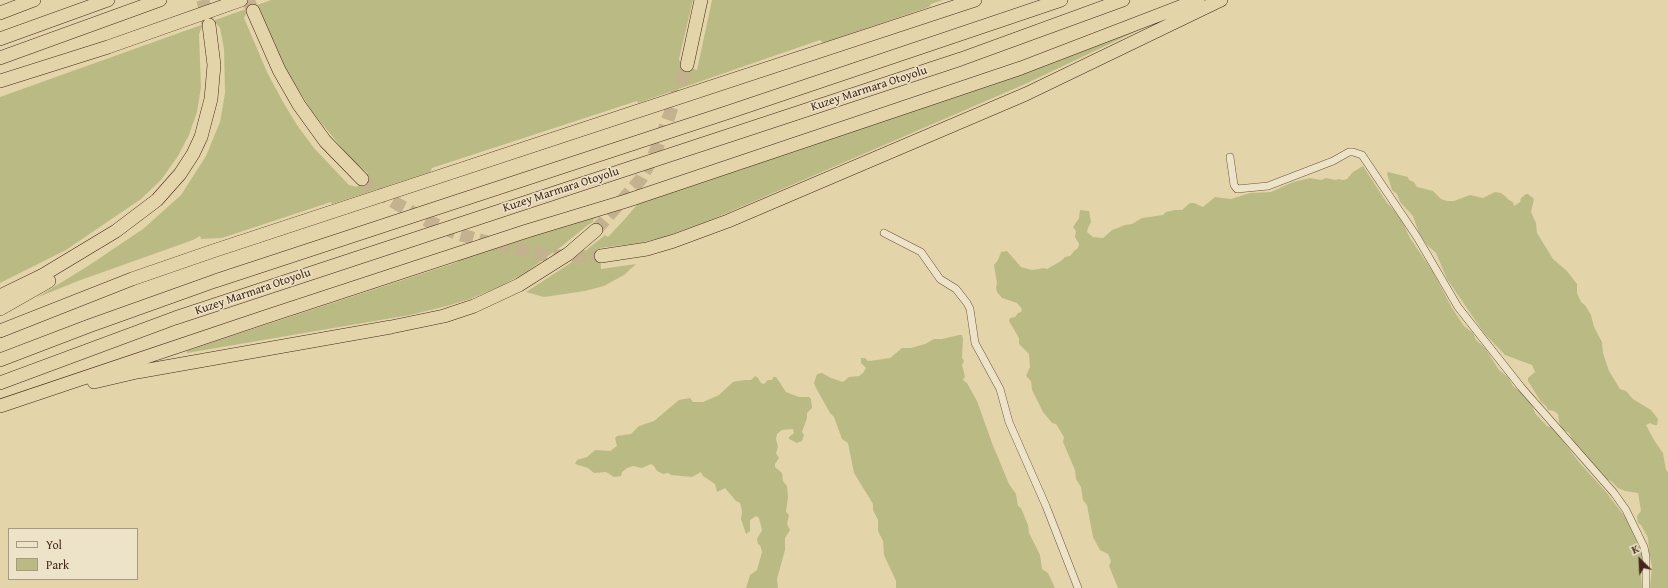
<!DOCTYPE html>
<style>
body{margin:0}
#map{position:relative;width:1668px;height:588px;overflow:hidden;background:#e4d4aa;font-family:"Gentium Book Plus",serif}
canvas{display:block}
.legend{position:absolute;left:8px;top:528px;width:130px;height:52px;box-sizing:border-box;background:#ede3c8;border:1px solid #a99882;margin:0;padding:5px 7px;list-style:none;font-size:12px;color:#44271a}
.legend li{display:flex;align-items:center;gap:8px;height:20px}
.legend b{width:20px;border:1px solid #a99882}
.north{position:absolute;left:1620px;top:540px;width:40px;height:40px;-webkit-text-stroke:3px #ede3c8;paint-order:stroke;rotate:336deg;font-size:11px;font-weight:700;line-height:16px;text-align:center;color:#44271a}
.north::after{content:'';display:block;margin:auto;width:14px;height:18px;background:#44271a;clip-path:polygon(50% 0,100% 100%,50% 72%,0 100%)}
</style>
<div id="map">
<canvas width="1668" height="588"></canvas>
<ul class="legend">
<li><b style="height:5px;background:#ede3c8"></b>Yol</li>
<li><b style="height:11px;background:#babb84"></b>Park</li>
</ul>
<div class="north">K</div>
</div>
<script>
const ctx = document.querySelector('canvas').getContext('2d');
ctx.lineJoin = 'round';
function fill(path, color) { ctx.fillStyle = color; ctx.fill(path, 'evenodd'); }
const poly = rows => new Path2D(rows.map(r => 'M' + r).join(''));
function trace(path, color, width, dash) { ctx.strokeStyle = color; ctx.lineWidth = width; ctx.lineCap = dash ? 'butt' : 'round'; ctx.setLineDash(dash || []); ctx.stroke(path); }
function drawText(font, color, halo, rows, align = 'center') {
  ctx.font = font + ' "Gentium Book Plus",serif'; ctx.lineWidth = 3; ctx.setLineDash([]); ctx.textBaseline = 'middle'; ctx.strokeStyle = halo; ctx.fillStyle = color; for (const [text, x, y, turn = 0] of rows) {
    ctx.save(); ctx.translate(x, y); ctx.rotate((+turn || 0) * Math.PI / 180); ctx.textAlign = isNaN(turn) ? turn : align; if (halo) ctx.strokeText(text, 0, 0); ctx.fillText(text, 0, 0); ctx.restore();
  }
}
fill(poly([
 [271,0,693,0,679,59,681,65,697,70,712,0,943,0,931,4,929,7,823,43,820,40,638,103,637,101,432,168,430,172,332,204,331,202,222,238,201,239,200,236,193,240,78,281,36,298,88,266,143,229,181,195,206,156,220,122,225,93,224,49,220,28,215,22,202,27,199,34,201,87,197,112,189,135,178,156,161,180,141,199,66,250,0,283,0,97],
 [256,10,282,64,313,113,352,160,368,173,357,187,349,185,314,148,297,125,283,102,267,72,244,18,247,12],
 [1139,30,1023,85,713,219,664,237,639,243,600,248,601,269,636,264,624,275,604,286,585,291,544,297,526,292,569,264,605,235,608,237,624,220,642,199,1088,49],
 [1363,166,1387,203,1394,210,1404,225,1410,238,1433,272,1452,308,1464,326,1473,333,1476,340,1485,348,1499,370,1508,377,1513,386,1523,394,1532,405,1535,413,1547,426,1553,428,1579,462,1606,492,1628,521,1644,558,1641,575,1642,588,1118,588,1109,566,1111,561,1108,554,1100,550,1093,537,1087,505,1083,500,1081,487,1076,479,1075,470,1063,442,1064,437,1056,424,1052,423,1043,412,1032,390,1031,381,1026,376,1030,367,1029,354,1019,344,1019,338,1009,321,1010,318,1015,317,1018,313,1021,312,1022,309,1017,303,1002,298,997,292,996,288,997,283,994,265,998,260,1001,252,1007,251,1021,267,1032,270,1044,268,1047,269,1061,261,1065,257,1070,256,1074,251,1078,248,1079,244,1075,237,1076,231,1073,227,1079,218,1080,210,1089,211,1091,222,1088,228,1087,232,1093,237,1103,238,1112,230,1125,225,1132,224,1142,218,1163,215,1166,212,1175,210,1182,210,1190,203,1194,203,1203,207,1215,197,1231,199,1250,193,1271,192,1293,182,1310,178,1321,180,1326,178,1335,180,1339,179,1343,180,1347,179,1353,172],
 [1388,172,1408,177,1409,180,1414,182,1417,187,1433,191,1441,199,1447,201,1454,201,1470,195,1483,198,1495,192,1501,193,1505,196,1509,200,1513,202,1514,206,1520,202,1521,198,1526,194,1528,194,1534,199,1531,212,1536,223,1537,233,1553,259,1567,271,1577,284,1577,293,1581,302,1585,305,1591,315,1594,327,1602,342,1603,353,1609,371,1620,389,1626,391,1633,399,1651,410,1658,419,1657,425,1654,425,1650,423,1646,425,1654,440,1663,453,1666,470,1668,472,1668,588,1650,588,1652,567,1649,552,1648,538,1641,525,1638,523,1637,516,1641,511,1638,493,1625,491,1618,488,1611,481,1605,478,1576,446,1569,433,1562,429,1559,422,1558,414,1554,411,1548,410,1546,406,1541,402,1528,381,1528,378,1535,372,1532,365,1505,355,1484,333,1447,279,1436,253,1427,245,1419,233,1413,216,1400,202,1397,194,1392,190,1387,174],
 [600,215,593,220,593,222,588,225,562,246,526,272,503,285,470,299,447,306,410,315,187,353,187,351,213,342,458,262,458,259],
 [959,335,962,335,963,339,962,358,964,361,962,365,965,377,963,379,964,381,967,383,977,401,992,443,1009,484,1016,494,1018,506,1021,508,1028,525,1029,533,1040,555,1042,569,1048,573,1055,588,896,588,896,581,884,555,883,541,878,531,878,520,873,510,873,504,854,473,848,443,842,439,834,417,830,413,816,388,814,383,817,374,822,373,831,378,843,382,849,377,859,376,863,373,866,368,861,363,861,358,865,358,868,361,877,360,890,358,902,348,911,348,925,344,934,339,942,339],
 [755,376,758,378,761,383,764,384,768,380,772,380,773,377,776,377,786,392,799,397,809,397,811,399,812,408,807,413,807,418,802,432,804,435,802,441,797,443,789,439,789,437,794,433,793,429,782,430,777,434,776,439,778,447,776,453,779,458,775,464,775,467,782,473,783,481,787,486,788,497,786,512,789,515,787,524,790,530,785,538,785,550,777,579,778,588,746,588,750,575,757,570,762,552,760,545,758,544,757,539,762,530,759,518,756,516,750,520,750,531,746,534,741,519,742,511,740,503,736,501,725,488,717,492,715,484,703,476,701,472,692,477,671,475,668,473,663,474,657,471,654,466,651,464,642,468,633,466,627,468,622,472,621,476,614,477,606,472,594,473,588,468,575,464,577,460,587,457,595,450,610,451,613,449,617,446,615,438,617,436,631,434,639,426,654,421,679,400,690,398,693,402,703,402,719,395,733,382,745,380,751,380]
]), '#babb84');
trace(poly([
 [203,0,208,24],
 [248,0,253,11],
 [362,179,376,191,399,205,428,221,458,234,494,244,546,255,575,257,601,256],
 [596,230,641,179,653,157,662,136,687,65]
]), '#c4b18d', 13, [13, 6]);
const street = poly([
 [1230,157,1234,185,1237,189,1268,186,1333,161,1349,152,1353,152,1362,155,1417,237,1458,307,1521,387,1614,493,1626,510,1644,547,1646,557,1646,588],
 [884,233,921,252,940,279,956,289,967,303,970,309,975,343,1000,389,1009,422,1046,506,1078,588]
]);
const highway = poly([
 [253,11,279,70,299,105,325,141,362,179],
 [0,13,34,0],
 [0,39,108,0],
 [0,58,160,0],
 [687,65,701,0],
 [0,81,108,47,241,0],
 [601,256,647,249,674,241,728,221,1026,94,1221,0],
 [0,296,43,275,116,231,157,200,180,174,193,154,201,137,211,99,214,65,209,25],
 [0,309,49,281],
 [0,331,132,279,213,251,975,0],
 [0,360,89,326,215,281,732,111,1061,0],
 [94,382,137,372,391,327,444,316,474,306,519,285,568,254,596,230],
 [0,383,175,318,961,59,1123,0],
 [0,406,268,316,527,231,626,201,840,129,1021,68,1198,0]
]);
trace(street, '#6c523e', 8);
trace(highway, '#44271a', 14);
trace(street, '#ede3c8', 7);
trace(highway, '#e4d4aa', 13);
drawText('12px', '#44271a', '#ede3c8', [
 ["Kuzey Marmara Otoyolu",869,89,-18],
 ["Kuzey Marmara Otoyolu",561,190,-18],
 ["Kuzey Marmara Otoyolu",253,292,-19]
]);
</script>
